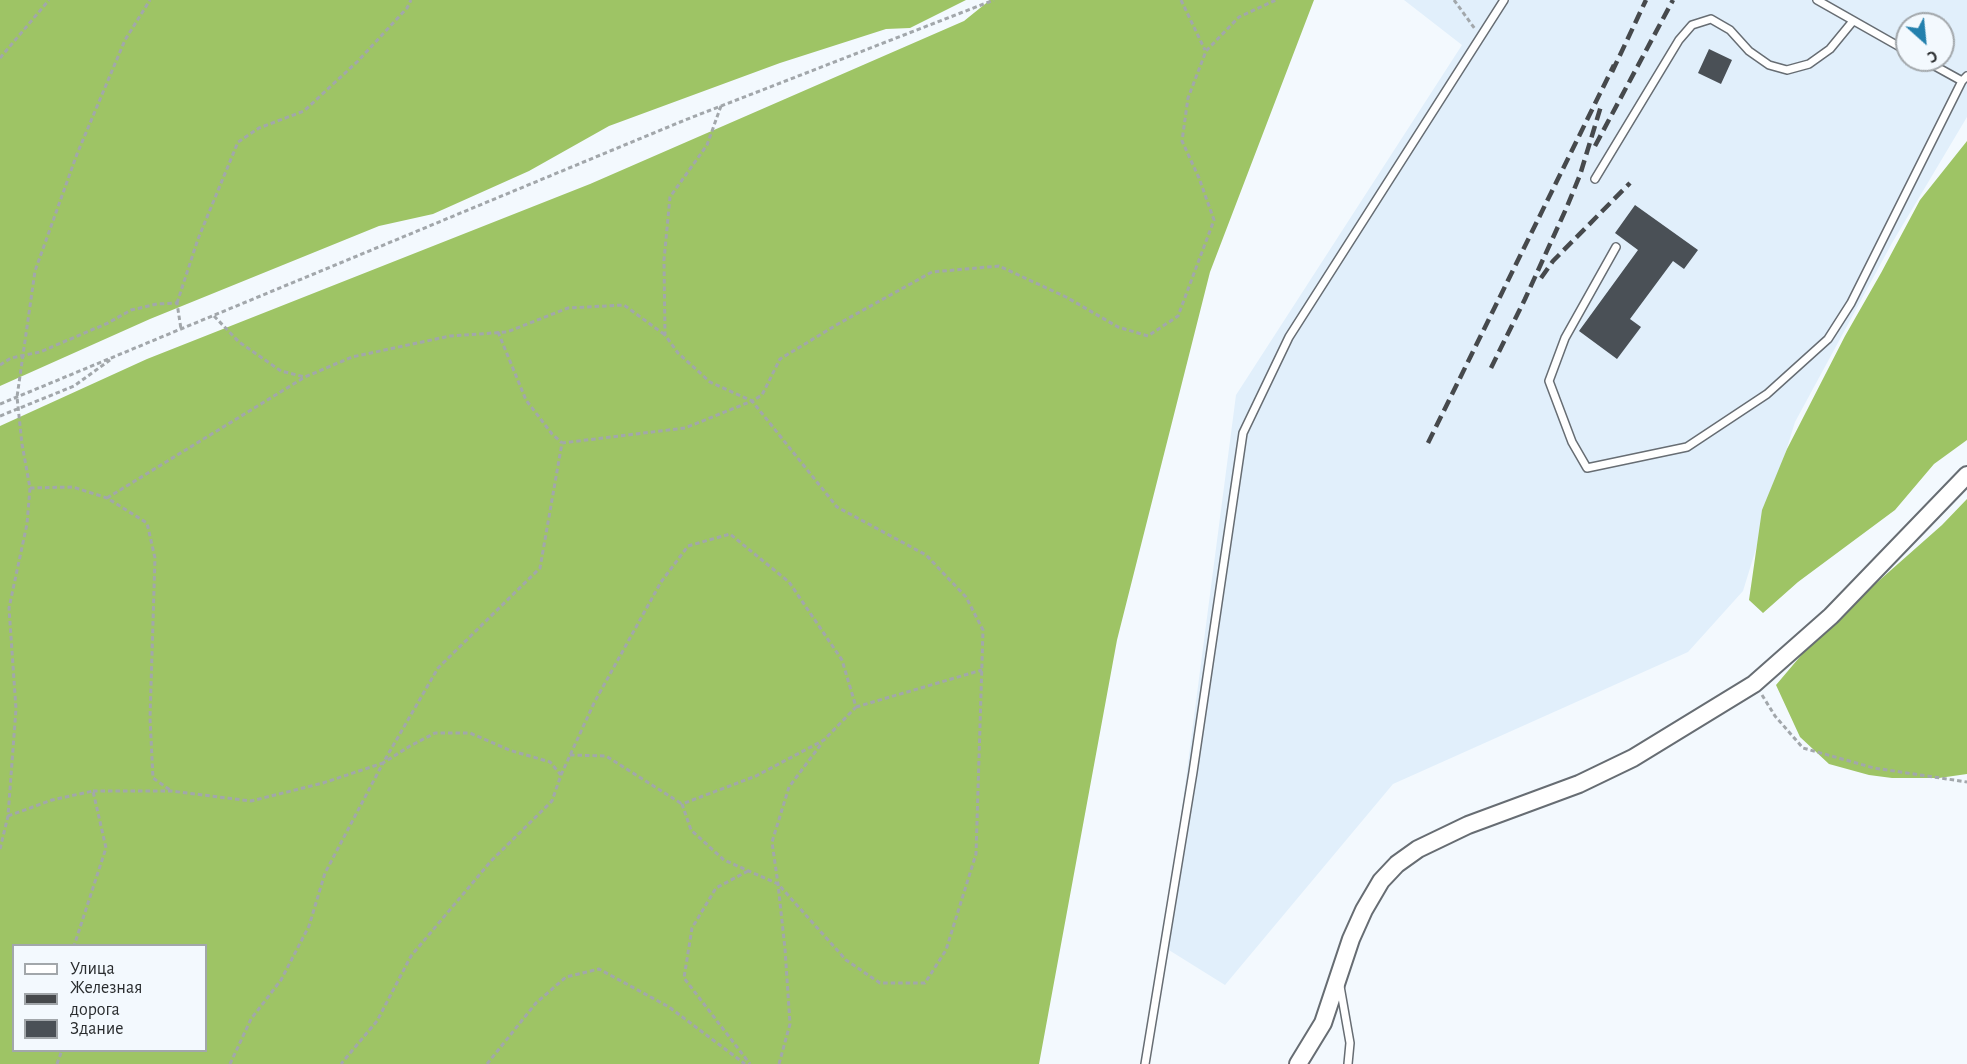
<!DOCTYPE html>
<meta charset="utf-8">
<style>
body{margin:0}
#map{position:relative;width:1967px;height:1064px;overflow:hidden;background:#f3f9fe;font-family:"Alegreya Sans",sans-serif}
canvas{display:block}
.legend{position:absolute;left:12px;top:944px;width:195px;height:108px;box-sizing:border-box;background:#f3f9fe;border:2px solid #a2a7ab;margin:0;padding:8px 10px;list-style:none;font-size:18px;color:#292c2e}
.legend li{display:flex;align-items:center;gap:12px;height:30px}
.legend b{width:30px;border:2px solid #a2a7ab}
.north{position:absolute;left:1895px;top:12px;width:60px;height:60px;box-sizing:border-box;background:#f3f9fe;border:2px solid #a2a7ab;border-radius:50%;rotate:153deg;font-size:16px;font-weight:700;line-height:24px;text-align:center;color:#292c2e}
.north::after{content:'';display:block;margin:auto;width:21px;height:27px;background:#2380ad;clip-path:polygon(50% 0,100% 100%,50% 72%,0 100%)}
</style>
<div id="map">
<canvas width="1967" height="1064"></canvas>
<ul class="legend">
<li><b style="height:8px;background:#fff"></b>Улица</li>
<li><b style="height:8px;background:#46494c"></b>Железная дорога</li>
<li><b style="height:16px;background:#4a5056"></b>Здание</li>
</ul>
<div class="north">С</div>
</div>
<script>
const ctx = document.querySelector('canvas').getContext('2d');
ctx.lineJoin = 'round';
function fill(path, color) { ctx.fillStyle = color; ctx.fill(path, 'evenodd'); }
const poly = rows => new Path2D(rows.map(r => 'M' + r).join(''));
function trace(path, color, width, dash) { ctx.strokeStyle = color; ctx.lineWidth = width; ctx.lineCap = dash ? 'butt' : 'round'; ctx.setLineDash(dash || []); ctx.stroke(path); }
fill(poly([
 [1404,0,1967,0,1967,117,1892,243,1795,422,1743,591,1688,652,1393,784,1225,985,1164,947,1236,395,1462,45],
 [1907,24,1943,24,1943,60,1907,60]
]), '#e1effb');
fill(poly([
 [0,0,966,0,910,28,886,29,780,63,609,126,529,171,433,214,379,226,150,319,0,386],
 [990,0,1314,0,1210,272,1117,640,1039,1064,0,1064,0,426,147,359,590,184,964,21],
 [14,946,206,946,206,1050,14,1050],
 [1967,141,1967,440,1934,464,1895,510,1798,582,1763,613,1749,600,1762,510,1787,449,1845,336,1881,273,1920,200],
 [1967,499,1967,774,1939,778,1892,778,1869,775,1829,764,1800,737,1776,685,1809,646,1856,601,1942,525]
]), '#9ec465');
fill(poly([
 [1709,49,1732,60,1721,84,1698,73],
 [1635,205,1698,250,1684,269,1673,261,1630,319,1641,327,1617,359,1579,331,1638,250,1615,233]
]), '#4a5056');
const service = poly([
 [1817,0,1907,51],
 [1924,60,1962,81],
 [1595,179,1679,40,1692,25,1711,19,1730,30,1749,51,1769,65,1787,70,1809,64,1830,49,1853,21],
 [1616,247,1565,338,1549,381,1572,442,1587,468,1687,447,1767,394,1828,339,1851,303,1962,81,1967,76],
 [1340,986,1350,1043,1348,1064],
 [1145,1064,1193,772,1243,433,1289,337,1504,0]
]);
const tertiary = poly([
 [1298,1064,1323,1023,1351,939,1364,910,1381,881,1397,864,1418,849,1468,825,1579,784,1633,758,1754,684,1831,616,1967,475]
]);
trace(service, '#676d73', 10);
trace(tertiary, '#676d73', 20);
trace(poly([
 [1181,0,1205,50],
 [1454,0,1475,29],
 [0,58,49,0],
 [721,106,707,145,670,197,664,260,665,335,678,353,710,382,752,401,762,395,780,359,838,324,932,272,999,266,1066,297,1118,327,1148,336,1178,316,1214,220,1199,178,1182,141,1188,98,1206,51,1239,17,1276,0],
 [177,303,198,239,238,142,259,128,304,111,358,61,407,8,411,0],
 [214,316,239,342,281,371,305,377,352,357,450,336,507,332,568,308,624,305,665,335],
 [498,332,526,400,552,434,562,443],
 [0,365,11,358,40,352,108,323,131,310,157,304,177,303,181,329],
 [0,404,685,120,994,0],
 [0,416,74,386,110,360],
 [30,488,73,487,107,498,147,523,155,558,150,718,153,778,170,790],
 [107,498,305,377],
 [1762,695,1775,716,1803,748,1874,768,1967,782],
 [856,707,982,670],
 [570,755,606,756,682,804],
 [93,791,171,791,251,801,323,783,383,763,438,668,540,568,562,443,685,428,752,401,837,507,926,555,966,597,983,630,976,854,946,950,925,983,880,983,846,960,778,884,724,860,691,830,682,804,756,776,824,740,856,707,842,660,789,582,730,534,688,546,661,582,594,703,561,775],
 [8,816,52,800,93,791,106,848,74,946],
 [0,849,8,816,16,709,9,608,27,524,30,488,22,444,17,397,35,271,77,154,125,40,150,0],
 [748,871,716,888,692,928,684,978,750,1064],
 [57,1064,62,1050],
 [230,1064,251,1019,281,980,309,926,325,873,383,763,410,746,435,733,470,733,509,750,550,762,561,775,552,801,491,861,411,956,377,1021,341,1064],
 [487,1064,536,1003,566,977,599,969,669,1007,745,1064],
 [779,1064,790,1024,785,949,778,884,772,842,789,787,822,743]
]), '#a2a7ab', 3, [4.5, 3]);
trace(service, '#fff', 7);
trace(tertiary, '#fff', 16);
trace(poly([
 [1612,72,1646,0],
 [1595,146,1673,0],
 [1541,278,1553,261,1630,183],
 [1491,368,1525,299,1566,209,1580,175,1601,106],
 [1428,443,1614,65]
]), '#46494c', 4.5, [12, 6]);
</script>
